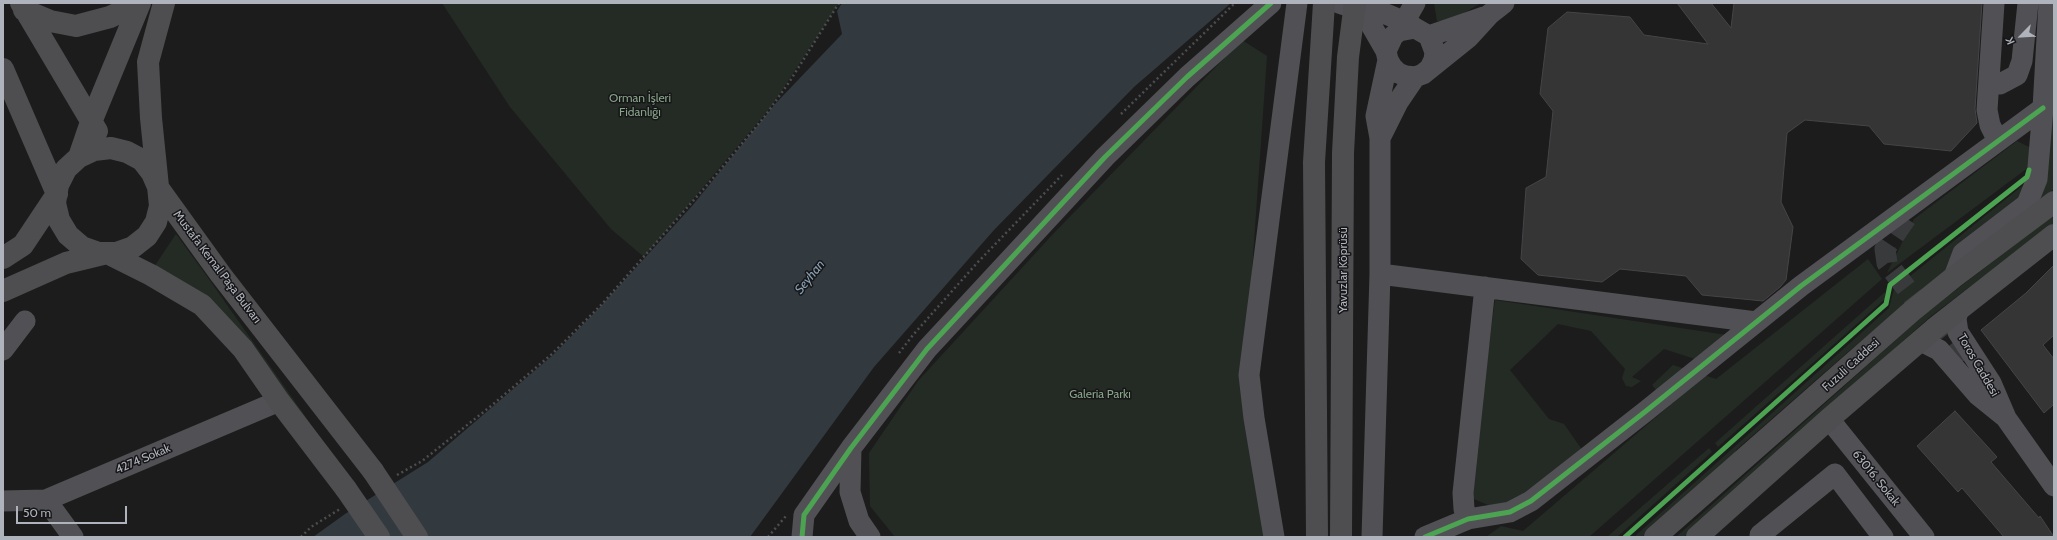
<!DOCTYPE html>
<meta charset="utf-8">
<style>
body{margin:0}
#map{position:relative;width:2057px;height:540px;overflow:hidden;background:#1c1c1c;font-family:Cabin,sans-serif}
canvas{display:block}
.frame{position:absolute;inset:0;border:4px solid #afb3bb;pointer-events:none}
.north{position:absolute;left:2001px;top:16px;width:40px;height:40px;-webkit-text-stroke:3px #161618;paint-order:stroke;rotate:246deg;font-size:11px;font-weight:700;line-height:16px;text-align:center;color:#afb3bb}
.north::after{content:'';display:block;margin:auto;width:14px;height:18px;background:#afb3bb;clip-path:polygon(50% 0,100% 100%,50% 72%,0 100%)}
.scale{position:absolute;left:16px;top:506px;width:111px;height:18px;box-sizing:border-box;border:2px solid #afb3bb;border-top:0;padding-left:5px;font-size:12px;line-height:14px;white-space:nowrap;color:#afb3bb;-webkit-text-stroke:3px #161618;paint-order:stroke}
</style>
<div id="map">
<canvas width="2057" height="540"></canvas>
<div class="frame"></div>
<div class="north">K</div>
<div class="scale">50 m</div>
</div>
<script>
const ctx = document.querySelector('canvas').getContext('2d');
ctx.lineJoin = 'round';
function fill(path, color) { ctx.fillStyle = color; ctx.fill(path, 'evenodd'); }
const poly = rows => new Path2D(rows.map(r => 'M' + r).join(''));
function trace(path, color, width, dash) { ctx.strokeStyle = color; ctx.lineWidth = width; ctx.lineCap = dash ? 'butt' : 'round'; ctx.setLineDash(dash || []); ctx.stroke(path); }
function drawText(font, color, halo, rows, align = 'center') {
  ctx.font = font + ' Cabin,sans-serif'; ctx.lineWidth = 3; ctx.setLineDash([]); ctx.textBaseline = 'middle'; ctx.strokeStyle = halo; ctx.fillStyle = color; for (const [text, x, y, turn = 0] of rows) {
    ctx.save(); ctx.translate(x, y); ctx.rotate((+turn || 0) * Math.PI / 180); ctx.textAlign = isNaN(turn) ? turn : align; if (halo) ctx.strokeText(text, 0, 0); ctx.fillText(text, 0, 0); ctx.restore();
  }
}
fill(poly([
 [442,3,839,3,771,107,644,257,611,229,510,107],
 [1434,3,1481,3,1450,21,1437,21],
 [1242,40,1267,56,1244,385,1266,537,895,537,870,506,869,453,918,381,1054,233],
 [2053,103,2054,189,2031,206],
 [2017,141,2031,148,2029,167,1887,273,1914,219],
 [2026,183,2024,201,1946,270,1849,351,1736,450,1735,454,1642,537,1634,537,1889,308,1894,289],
 [2054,215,2054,223,1931,316,1684,537,1676,537,1927,312],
 [176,234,206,275,390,537,322,447,154,267],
 [1868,259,1882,279,1589,537,1486,537,1501,526,1523,531,1669,406,1652,385,1673,365,1716,379],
 [1885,292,1885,299,1718,447,1715,443],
 [1495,300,1727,335,1701,361,1664,349,1632,377,1641,381,1632,387,1626,386,1622,378,1625,369,1591,331,1558,324,1510,370,1549,419,1564,424,1583,451,1505,512,1469,497],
 [1709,448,1712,452,1617,537,1607,537]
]), '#242b25');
fill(poly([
 [842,3,1231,3,1134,87,994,230,874,367,750,537,313,537,345,514,428,462,553,355,602,305,692,206,776,103,842,34,837,11]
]), '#32393f');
const building = poly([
 [1677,3,1711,3,1731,28,1734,3,1982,3,1975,109,1977,123,1951,151,1884,144,1869,126,1805,120,1787,133,1781,202,1793,227,1786,280,1780,287,1763,301,1702,295,1686,276,1620,269,1602,282,1538,275,1521,259,1526,188,1546,177,1553,111,1540,94,1548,28,1567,12,1630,17,1644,35,1708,44,1677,3],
 [2054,265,2054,335,2043,345,2054,359,2054,404,2044,413,1981,330,2026,293,2054,265],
 [1955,411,1997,457,1991,462,2039,518,2040,516,2054,537,2004,537,1962,488,1958,492,1917,446,1955,411]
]);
fill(building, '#353536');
trace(building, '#454548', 1);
trace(poly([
 [1906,218,1885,249,1887,263,1983,388]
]), '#393a3c', 21, [21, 10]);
trace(poly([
 [1121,114,1235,3],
 [899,353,913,335,977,263,1062,175],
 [397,475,422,461,491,406,552,354,603,303,714,177,765,116,790,81,839,3],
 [301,537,311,527,340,509],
 [768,537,786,516]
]), '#4c4d50', 2.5, [2, 3]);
trace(poly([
 [1339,3,1363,11],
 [1994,3,1987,110,1990,125,1998,141],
 [1399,31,1415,3],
 [1429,36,1484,17],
 [1386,51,1363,11,1386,14,1405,22,1415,28],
 [1430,68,1434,60,1435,52,1429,36,1415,28,1399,31,1393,36,1386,51,1388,60,1392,67,1398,73,1406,76,1415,77,1423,74,1469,37,1490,14,1504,3],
 [1989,84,2000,84,2017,75,2022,61,2028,3],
 [1380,138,1398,102,1415,77],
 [1380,274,1756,322],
 [1954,277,1963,253,2027,204,2037,179,2043,108,2049,3],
 [1958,311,1956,319,1958,332,1991,383,2006,418,2054,486],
 [1921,341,1939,350,1978,395,2004,416],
 [3,350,25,321],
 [1829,419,1924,537],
 [851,448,850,492,859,521,870,537],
 [46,500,73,537],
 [3,501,46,500,279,401],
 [1468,519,1464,509,1463,493,1485,287],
 [802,537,804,515,851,448,927,349,1105,157,1187,77,1271,3],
 [1274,537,1254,418,1249,375,1297,3],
 [1372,537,1380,274,1380,138,1376,116,1388,60],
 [1425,537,1468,519,1510,512,1531,501,1646,411,1801,286,2043,108],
 [1762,537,1760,535,1835,474,1883,537]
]), '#515155', 21);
trace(poly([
 [21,3,97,131],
 [140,3,91,122,79,157,66,169,58,185,55,203,59,220,68,235,82,247,99,253,107,253,151,275,202,305,243,349,279,401,346,489],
 [24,10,50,21,76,26,110,17,139,3],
 [3,69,57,194],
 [79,157,94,150,111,148,127,152,142,160,152,173,159,189,221,275,373,471],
 [3,258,23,245,57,194],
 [3,291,66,263,107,253,116,253,133,247,147,236,156,222,160,206,151,118,148,62,164,3],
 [1317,537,1314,162,1324,3],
 [1655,537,1912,311,1954,277,2054,202],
 [1697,537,1829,419,1934,329,2054,235]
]), '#4e4e51', 22);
trace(poly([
 [373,471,417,537],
 [346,489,379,537],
 [1341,537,1343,153,1348,57,1355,3]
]), '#4e4e51', 22);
trace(poly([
 [802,537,804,515,851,448,927,349,1105,157,1187,77,1271,3],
 [1425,537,1468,519,1510,512,1531,501,1646,411,1801,286,2043,108],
 [1625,537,1886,304,1890,285,2027,177,2029,170]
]), '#4ca352', 5);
drawText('12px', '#88a489', '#161618', [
 ["Orman İşleri",640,98],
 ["Fidanlığı",640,112],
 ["Galeria Parkı",1100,394]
]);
drawText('12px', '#afb3bb', '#161618', [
 ["Mustafa Kemal Paşa Bulvarı",217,267,53],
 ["Yavuzlar Köprüsü",1343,270,-90],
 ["Fuzuli Caddesi",1851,365,-42],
 ["Toros Caddesi",1978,365,60],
 ["4274 Sokak",143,459,-23],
 ["63016. Sokak",1876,478,51]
]);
drawText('italic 13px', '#89a0b3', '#161618', [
 ["Seyhan",810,277,-51]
]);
</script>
